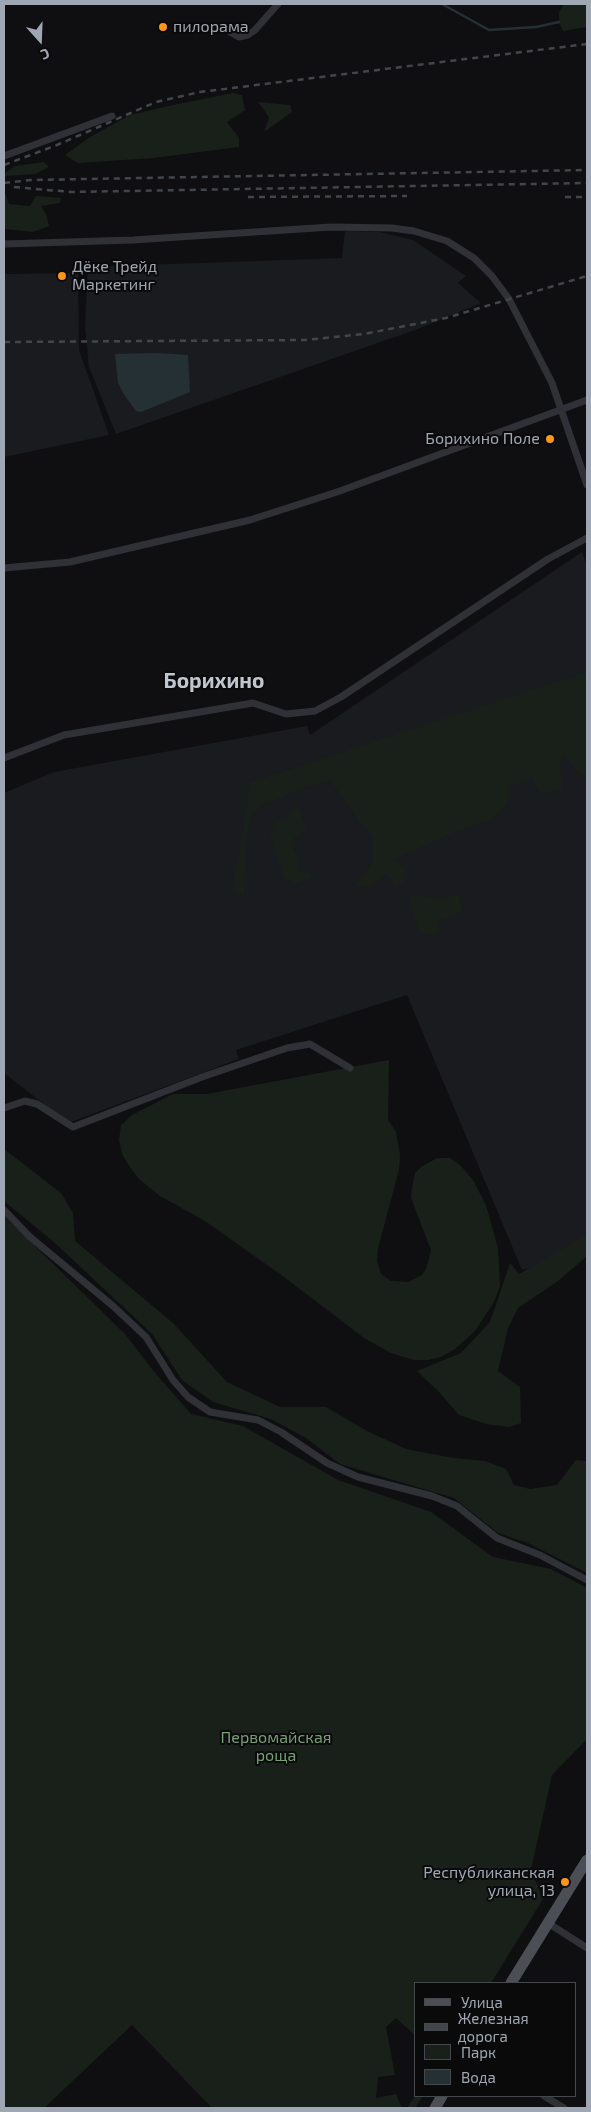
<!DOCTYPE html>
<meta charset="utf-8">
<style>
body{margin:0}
#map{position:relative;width:591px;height:2112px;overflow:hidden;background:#0f0f11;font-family:"Exo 2",sans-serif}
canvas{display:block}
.frame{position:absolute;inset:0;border:5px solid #9ea7b3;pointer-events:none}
.legend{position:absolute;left:414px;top:1982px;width:162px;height:115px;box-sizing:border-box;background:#0a0a0b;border:1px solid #45494e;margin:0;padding:6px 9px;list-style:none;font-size:15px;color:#9ea7b3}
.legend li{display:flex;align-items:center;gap:10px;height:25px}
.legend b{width:25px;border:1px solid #45494e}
.north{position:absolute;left:15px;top:15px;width:50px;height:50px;-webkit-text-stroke:4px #0a0a0b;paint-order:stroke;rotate:160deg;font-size:14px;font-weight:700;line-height:20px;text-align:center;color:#9ea7b3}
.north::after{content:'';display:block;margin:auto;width:18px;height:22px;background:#9ea7b3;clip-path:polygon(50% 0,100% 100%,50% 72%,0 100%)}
</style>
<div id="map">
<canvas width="591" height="2112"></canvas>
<div class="frame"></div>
<ul class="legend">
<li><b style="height:6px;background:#4b4f55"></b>Улица</li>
<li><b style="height:6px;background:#42464b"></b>Железная дорога</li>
<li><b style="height:14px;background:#192019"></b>Парк</li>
<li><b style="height:14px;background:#253035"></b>Вода</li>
</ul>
<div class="north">С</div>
</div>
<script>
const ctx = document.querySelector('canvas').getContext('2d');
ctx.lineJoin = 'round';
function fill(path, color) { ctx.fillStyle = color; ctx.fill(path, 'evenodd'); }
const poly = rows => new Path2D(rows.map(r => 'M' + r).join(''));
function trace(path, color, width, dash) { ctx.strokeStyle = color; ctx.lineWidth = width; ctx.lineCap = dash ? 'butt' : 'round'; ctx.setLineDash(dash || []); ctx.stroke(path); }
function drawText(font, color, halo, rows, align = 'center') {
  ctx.font = font + ' "Exo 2",sans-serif'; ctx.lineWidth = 4; ctx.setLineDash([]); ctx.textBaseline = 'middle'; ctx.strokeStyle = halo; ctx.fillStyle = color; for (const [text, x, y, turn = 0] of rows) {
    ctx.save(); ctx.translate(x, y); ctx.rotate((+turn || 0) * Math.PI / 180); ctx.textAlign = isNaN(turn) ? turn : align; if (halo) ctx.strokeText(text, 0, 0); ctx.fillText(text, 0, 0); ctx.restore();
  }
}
fill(poly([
 [345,231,380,232,413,240,466,276,458,283,481,303,415,330,116,434,89,367,85,327,88,267,342,258],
 [78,273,79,350,109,435,4,457,4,274],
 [582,552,587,566,587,1174,586,1175,587,1237,538,1266,522,1270,407,995,236,1050,239,1059,68,1123,4,1073,4,793,54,772,307,726,310,735]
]), '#1a1b1e');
fill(poly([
 [564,4,587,4,587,27,563,31,559,22,559,12],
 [233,93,242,95,245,110,227,122,239,138,239,147,153,158,78,163,65,155,90,137,130,115,173,105],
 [258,102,290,105,292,112,264,132,269,117],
 [44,162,49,167,35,174,4,176,4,174,15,166],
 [4,194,6,195,9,204,30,206,36,196,61,198,60,203,41,206,46,214,49,226,33,232,4,229],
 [587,672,587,778,577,771,564,754,560,761,562,788,542,794,532,779,509,786,507,804,489,820,457,831,392,860,404,867,405,880,396,887,386,874,369,885,356,885,373,862,372,837,330,780,297,790,263,805,252,814,246,835,244,895,232,891,247,811,249,783],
 [299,808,307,831,294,838,292,849,298,857,298,873,309,872,312,878,296,883,285,879,270,833,277,830,275,823,290,818,288,812],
 [413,894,439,900,458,894,462,912,437,921,440,930,435,935,419,932,409,899],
 [389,1060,388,1120,396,1132,400,1154,399,1170,378,1248,377,1261,381,1274,391,1281,408,1282,422,1275,426,1269,431,1250,411,1198,412,1188,415,1173,421,1167,437,1158,450,1158,460,1165,473,1180,486,1205,498,1248,500,1286,494,1302,475,1331,455,1349,441,1357,428,1360,414,1360,391,1353,364,1338,284,1277,205,1221,160,1196,139,1179,130,1167,123,1156,119,1140,121,1125,132,1115,173,1094,207,1094],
 [4,1149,61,1193,73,1213,75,1241,173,1323,227,1382,280,1407,326,1407,367,1431,406,1449,453,1458,485,1461,506,1469,514,1485,530,1489,557,1485,576,1460,587,1461,587,1573,528,1543,498,1533,454,1498,340,1464,306,1438,271,1419,213,1402,182,1380,152,1334,55,1243,4,1201],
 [4,1216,125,1334,156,1374,191,1414,243,1426,338,1480,431,1512,493,1557,551,1569,587,1588,587,1739,552,1775,531,1870,543,1899,491,1983,415,1983,415,2035,396,2018,386,2027,395,2075,378,2077,376,2098,396,2094,402,2108,212,2108,132,2025,44,2108,4,2108],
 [587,1235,587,1256,558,1281,518,1308,508,1328,498,1371,520,1387,521,1423,509,1427,486,1424,459,1415,438,1391,417,1371,461,1353,490,1322,510,1263,519,1274],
 [415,2096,423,2096,415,2108,407,2108]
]), '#192019');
fill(poly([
 [157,353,188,355,190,392,141,412,136,411,125,396,118,383,115,354]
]), '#253035');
trace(poly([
 [442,4,489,30,536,27,559,22]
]), '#253035', 2.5);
trace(poly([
 [230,32,239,37,248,35,255,30,278,4],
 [4,156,112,116],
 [4,244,133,240,331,227,392,228,414,231,447,241,474,258,492,276,509,299,552,383,587,485],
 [4,568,70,562,250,520,340,491,587,400],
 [4,758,64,735,253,703,286,714,315,711,341,697,548,559,587,538],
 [4,1108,25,1101,37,1104,73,1127,202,1077,287,1048,310,1044,350,1068],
 [4,1210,30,1237,113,1306,146,1337,173,1380,188,1397,210,1412,258,1420,281,1432,327,1463,358,1477,432,1496,457,1506,497,1538,540,1555,587,1580],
 [548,1923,587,1948],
 [544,2096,564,2108]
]), '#303136', 7);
trace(poly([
 [511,1983,587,1860],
 [435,2108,442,2096]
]), '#4b4f55', 11);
trace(poly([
 [4,165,57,145,156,102,200,92,587,44],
 [4,183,31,180,587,170],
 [14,187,71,192,587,183],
 [248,197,407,196],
 [565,197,587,197],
 [4,342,305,340,364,334,446,318,587,276]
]), '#42464b', 2.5, [6, 5]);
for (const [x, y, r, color] of [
 [163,27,5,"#ff9618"],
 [62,276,5,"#ff9618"],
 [550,439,5,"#ff9618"],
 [565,1882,5,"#ff9618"]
]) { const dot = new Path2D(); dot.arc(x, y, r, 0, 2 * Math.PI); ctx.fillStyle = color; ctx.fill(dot); trace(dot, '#0a0a0b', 2); }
drawText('16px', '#9ea7b3', '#0a0a0b', [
 ["пилорама",173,27],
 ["Дёке Трейд",72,267],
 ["Маркетинг",72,285],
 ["Борихино Поле",540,439,"right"],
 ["Республиканская",555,1873,"right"],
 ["улица, 13",555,1891,"right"]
], 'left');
drawText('16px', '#76a073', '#0a0a0b', [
 ["Первомайская",276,1738],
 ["роща",276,1756]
]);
drawText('bold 21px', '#c0c6cf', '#0a0a0b', [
 ["Борихино",214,681]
]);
</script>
